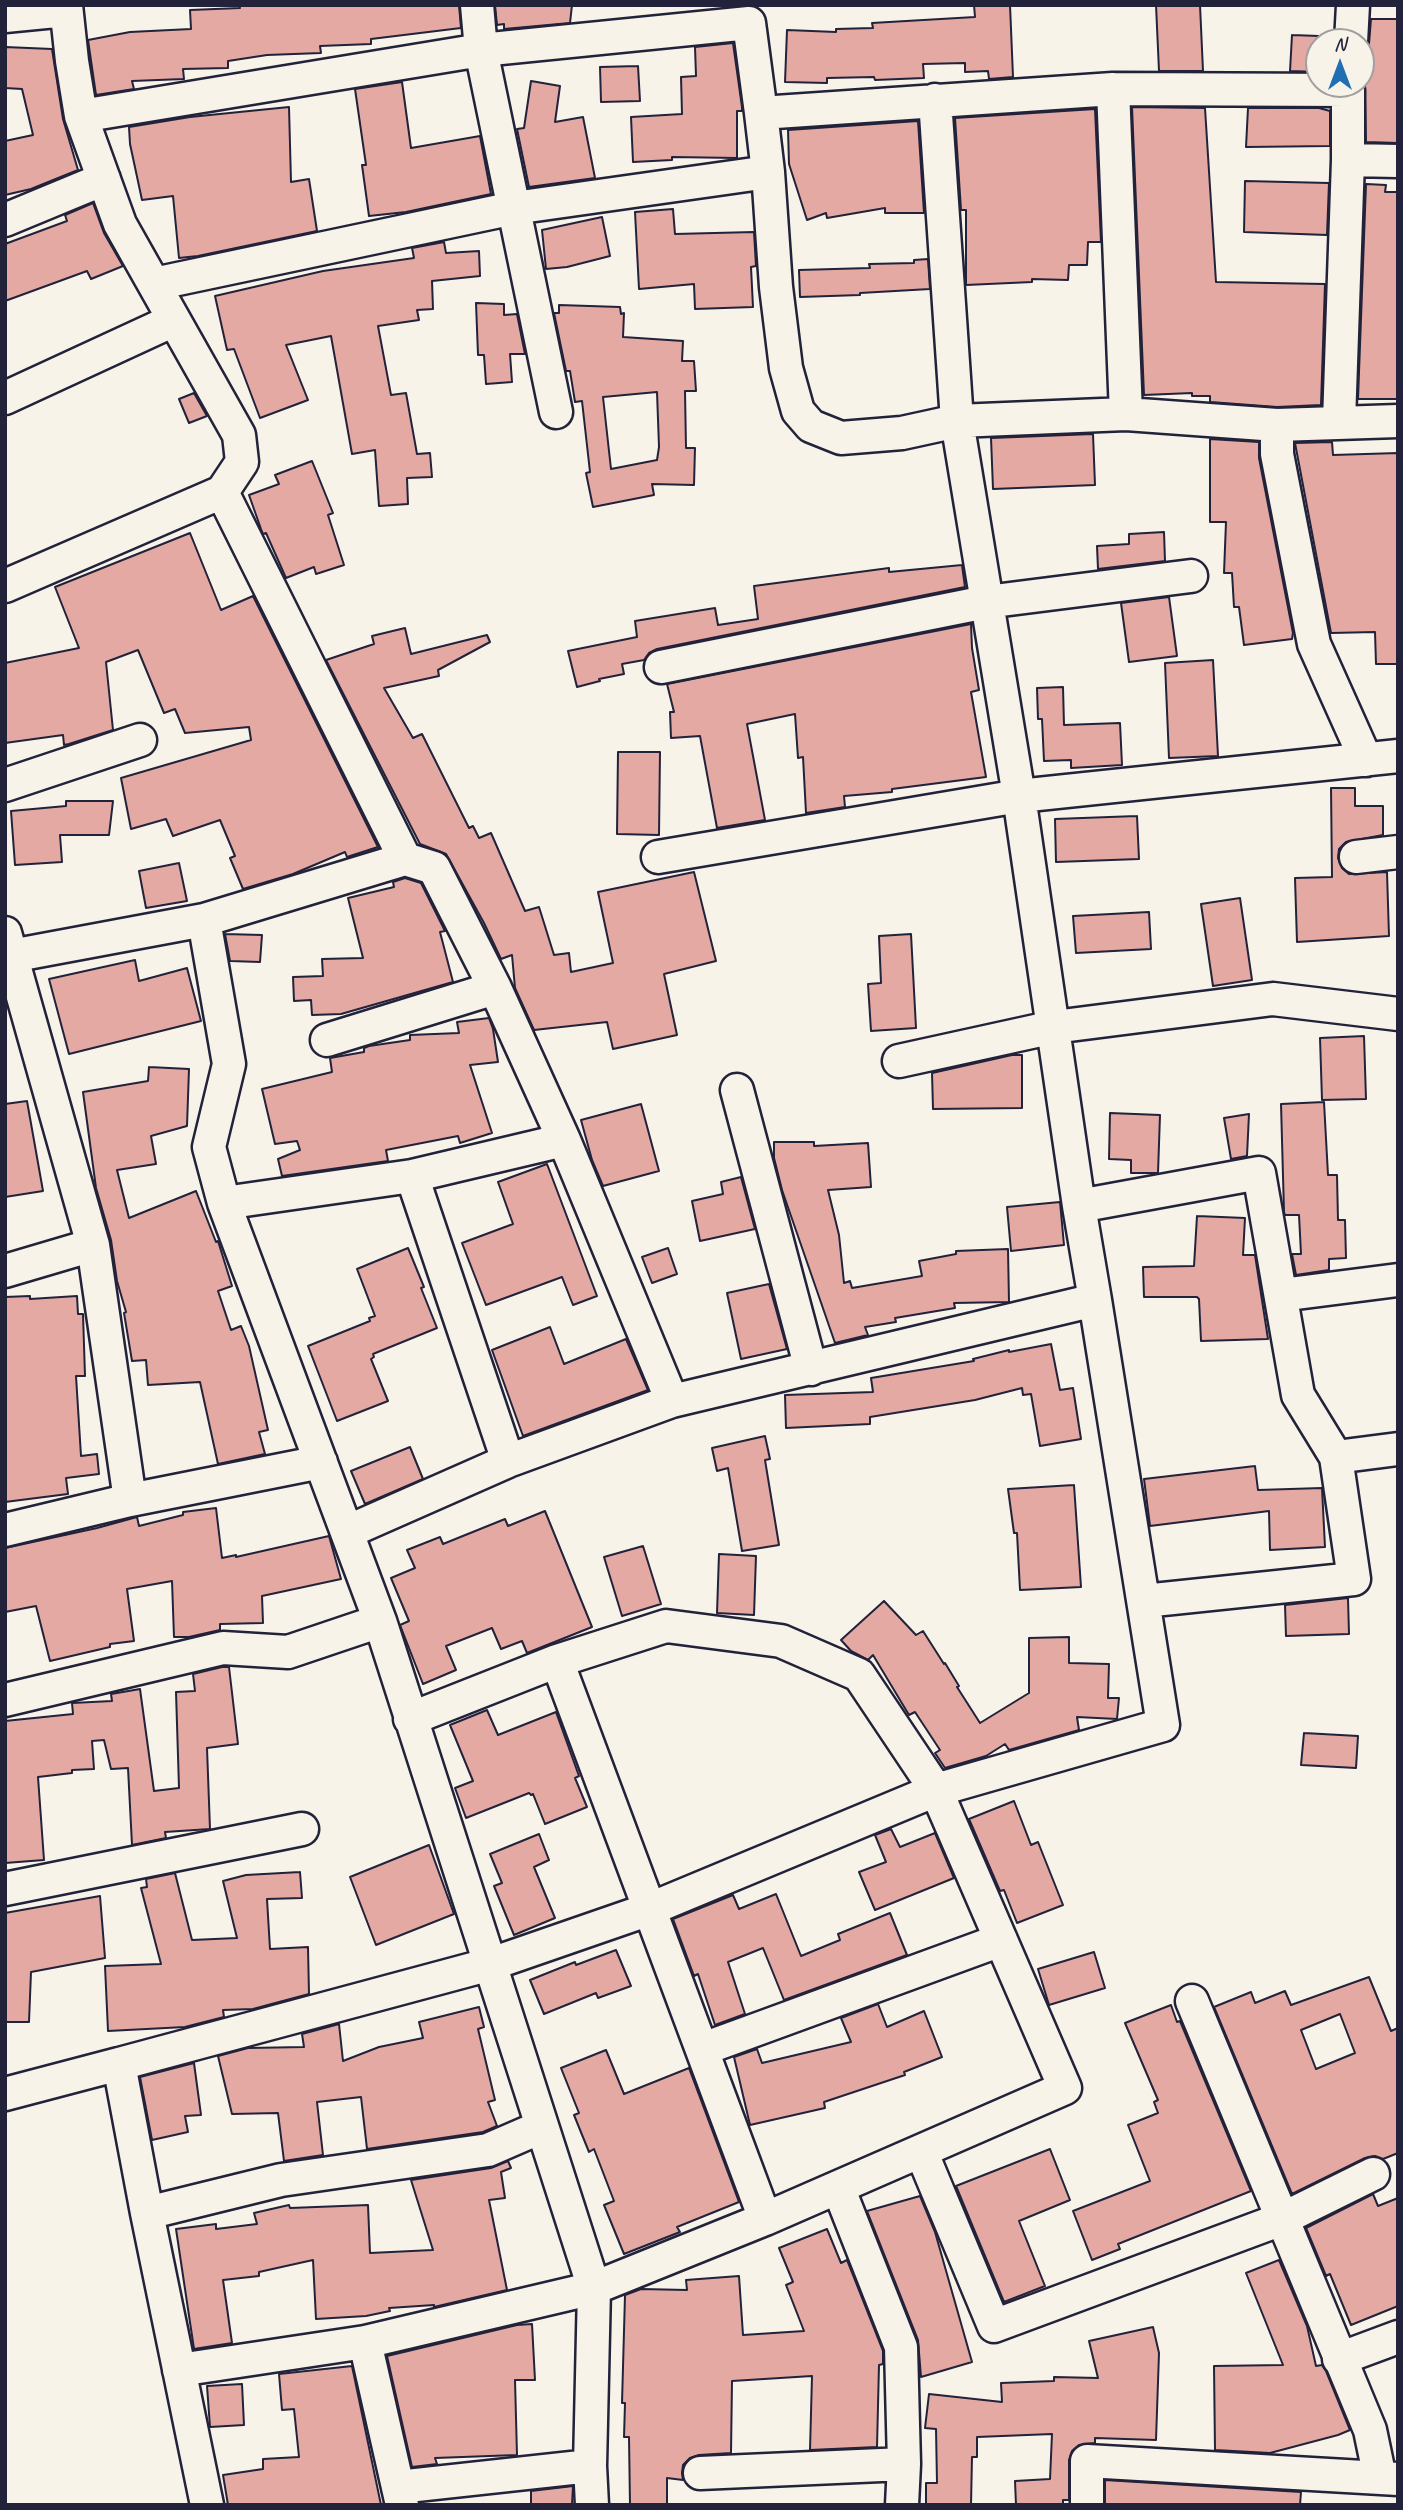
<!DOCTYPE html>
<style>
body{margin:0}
#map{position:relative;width:1403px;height:2510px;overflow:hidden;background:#f7f3e8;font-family:Caveat,sans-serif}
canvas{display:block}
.frame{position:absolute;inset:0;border:7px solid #22223b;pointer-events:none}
.north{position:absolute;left:1305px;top:28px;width:70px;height:70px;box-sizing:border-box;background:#f7f3e8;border:2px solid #a29fa3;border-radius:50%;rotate:0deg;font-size:19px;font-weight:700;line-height:28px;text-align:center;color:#22223b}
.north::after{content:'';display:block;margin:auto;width:24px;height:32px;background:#1f6fb2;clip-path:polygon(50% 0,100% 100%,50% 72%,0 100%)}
</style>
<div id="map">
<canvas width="1403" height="2510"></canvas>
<div class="frame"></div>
<div class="north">N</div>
</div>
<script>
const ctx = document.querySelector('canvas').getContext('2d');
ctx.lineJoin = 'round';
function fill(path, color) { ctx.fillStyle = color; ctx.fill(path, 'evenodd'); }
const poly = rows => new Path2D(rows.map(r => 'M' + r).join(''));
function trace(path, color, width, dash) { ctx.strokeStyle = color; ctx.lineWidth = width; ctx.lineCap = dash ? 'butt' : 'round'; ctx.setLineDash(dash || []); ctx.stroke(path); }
const building = poly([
 [239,5,459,5,461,28,371,39,371,44,320,46,321,53,267,55,228,61,228,68,183,69,184,79,132,81,134,89,96,95,88,40,130,32,191,29,190,10,240,8,239,5],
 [495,5,572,5,570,23,504,29,504,24,497,25,495,5],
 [974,5,1010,5,1013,77,989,79,988,71,965,72,965,63,923,64,924,78,875,80,874,77,827,78,827,83,785,82,787,30,836,32,836,29,873,28,872,23,975,17,974,5],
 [1156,5,1200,5,1203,71,1159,71,1156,5],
 [1371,19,1398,19,1398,143,1366,142,1364,54,1369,44,1371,19],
 [1292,35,1319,36,1319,72,1290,71,1292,35],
 [733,43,742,107,742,111,737,111,737,158,672,157,672,160,633,162,631,117,682,114,681,77,696,76,695,47,733,43],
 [5,47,52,49,63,119,78,170,31,189,5,195,5,141,33,135,22,89,5,88,5,47],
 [638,66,640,101,601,102,600,67,638,66],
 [531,81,560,86,555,122,583,117,595,178,529,187,517,129,524,128,531,81],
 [402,82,411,148,480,136,491,194,406,212,369,216,362,165,366,165,355,89,402,82],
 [289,107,291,182,309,179,317,231,198,256,179,258,173,196,142,200,130,144,129,127,190,117,289,107],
 [1132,107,1205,108,1216,282,1325,284,1321,405,1277,407,1210,402,1210,396,1192,396,1192,393,1144,395,1132,107],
 [1248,108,1319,108,1330,111,1330,146,1246,147,1248,108],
 [1095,109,1101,242,1088,242,1087,265,1069,265,1068,280,1032,279,1032,282,966,285,966,210,961,210,955,118,1095,109],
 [918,121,924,213,885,213,885,208,827,218,826,213,807,220,789,164,788,130,918,121],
 [1245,181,1329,183,1327,235,1244,232,1245,181],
 [1366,184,1386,185,1385,192,1398,192,1398,399,1358,399,1366,184],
 [93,203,104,233,123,266,91,279,87,271,5,301,5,244,67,221,65,215,93,203],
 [673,209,675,234,754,232,756,266,751,267,753,307,695,309,694,284,639,289,635,212,673,209],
 [602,217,610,256,567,267,546,269,542,230,602,217],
 [444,242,446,253,479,251,480,276,432,281,433,309,417,310,419,320,378,326,391,395,406,393,417,454,430,453,432,477,407,478,408,504,379,506,375,450,352,454,331,336,286,345,308,400,260,418,234,349,227,350,215,296,323,271,414,258,412,248,444,242],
 [928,259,930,289,860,293,860,295,800,297,799,270,870,268,869,264,914,263,914,260,928,259],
 [476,303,504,304,504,315,517,314,525,354,510,354,512,382,486,384,484,355,478,355,476,303],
 [559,305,620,307,621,314,624,313,623,337,683,341,682,361,694,361,696,391,685,391,686,448,695,448,694,485,652,484,654,495,593,507,586,473,590,472,582,401,575,402,570,371,566,371,554,313,559,313,559,305],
 [657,392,659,447,657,460,611,469,603,397,657,392],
 [194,393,207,416,189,423,179,399,194,393],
 [1093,434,1095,485,993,489,991,438,1093,434],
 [1210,439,1259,442,1259,458,1293,633,1292,639,1244,645,1239,607,1234,607,1232,573,1224,573,1226,522,1210,522,1210,439],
 [1332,442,1333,455,1398,453,1398,664,1376,664,1375,632,1331,633,1295,443,1332,442],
 [312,461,333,513,328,515,344,565,316,574,314,567,286,578,266,533,263,534,261,529,249,495,279,484,275,475,312,461],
 [1164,532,1165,561,1098,569,1097,546,1129,544,1129,534,1164,532],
 [190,533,221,610,253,596,378,847,347,857,345,852,293,874,243,889,230,858,235,856,220,820,173,836,166,819,131,829,121,778,251,740,249,727,185,733,175,709,164,713,138,650,106,662,113,730,69,744,64,745,63,735,5,743,5,663,79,648,55,587,190,533],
 [962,565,965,587,657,649,649,653,644,660,622,664,624,674,599,679,600,681,577,687,568,651,637,637,635,621,715,608,718,625,758,619,754,586,889,568,889,572,962,565],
 [1169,597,1177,656,1129,662,1121,603,1169,597],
 [971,624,972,648,979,690,971,692,986,777,892,789,892,792,844,796,845,807,806,813,803,757,798,758,795,714,747,724,765,820,717,828,700,736,671,738,670,712,674,712,667,684,971,624],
 [405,628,411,654,487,635,490,642,438,670,439,676,384,688,413,738,422,734,469,828,473,826,479,838,491,833,525,911,539,907,554,955,569,953,571,972,613,963,598,892,694,872,716,961,664,974,677,1035,613,1049,607,1022,534,1030,515,988,512,955,501,959,484,923,446,854,420,844,326,660,374,644,372,636,405,628],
 [1213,660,1218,756,1169,758,1165,663,1213,660],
 [1063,687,1064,725,1120,723,1122,765,1071,768,1071,760,1044,761,1042,719,1038,719,1037,688,1063,687],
 [618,752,660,752,659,835,617,834,618,752],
 [1331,788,1355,788,1355,806,1383,806,1383,835,1346,842,1339,849,1338,858,1342,868,1349,874,1387,872,1389,936,1297,942,1295,878,1332,877,1331,788],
 [66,801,113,801,109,835,60,835,62,862,15,865,11,811,66,806,66,801],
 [1137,816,1139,859,1056,862,1055,819,1137,816],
 [179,863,187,901,146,908,139,871,179,863],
 [405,878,421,883,445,931,440,932,453,982,341,1014,312,1015,311,1000,294,1001,293,977,323,976,322,959,363,958,348,898,394,887,393,882,405,878],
 [1240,898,1252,980,1213,986,1201,904,1240,898],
 [1149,912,1151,949,1076,953,1073,916,1149,912],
 [225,934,262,935,260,962,230,961,225,934],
 [911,934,916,1028,871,1031,868,984,881,983,879,936,911,934],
 [135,960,139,981,187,968,201,1021,69,1054,49,979,135,960],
 [489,1018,493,1029,498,1062,470,1065,492,1133,460,1143,458,1136,386,1150,388,1161,282,1176,278,1159,300,1150,297,1141,275,1144,262,1089,332,1072,330,1058,364,1052,364,1048,369,1046,410,1040,410,1035,459,1033,457,1022,489,1018],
 [1364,1036,1366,1099,1322,1100,1320,1038,1364,1036],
 [1012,1055,1022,1055,1022,1108,933,1109,932,1073,1012,1055],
 [149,1067,189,1069,187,1126,151,1136,156,1164,117,1170,129,1218,196,1191,216,1242,218,1241,232,1286,218,1291,231,1330,241,1326,249,1346,268,1430,259,1432,265,1454,218,1464,200,1382,148,1385,146,1360,132,1361,124,1313,126,1312,117,1281,111,1240,96,1188,83,1092,148,1081,149,1067],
 [27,1101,43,1191,5,1197,5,1104,27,1101],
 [1324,1102,1328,1175,1337,1175,1338,1220,1345,1220,1346,1258,1329,1259,1329,1270,1296,1275,1292,1254,1301,1254,1299,1215,1285,1215,1284,1212,1281,1104,1324,1102],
 [641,1104,659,1171,603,1186,592,1160,581,1120,641,1104],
 [1110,1113,1160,1115,1158,1173,1131,1173,1131,1160,1109,1159,1110,1113],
 [1249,1114,1247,1156,1231,1159,1224,1118,1249,1114],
 [774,1142,814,1142,814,1146,868,1143,871,1187,828,1190,839,1235,844,1283,850,1281,852,1288,922,1276,919,1261,956,1254,956,1251,1008,1249,1009,1302,954,1303,955,1308,895,1318,896,1322,865,1327,868,1335,835,1343,782,1190,774,1158,774,1142],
 [547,1164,597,1296,573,1305,562,1277,486,1305,462,1243,513,1224,498,1182,547,1164],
 [741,1177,755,1229,700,1241,692,1201,723,1194,721,1182,741,1177],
 [1060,1202,1064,1245,1011,1251,1007,1207,1060,1202],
 [1197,1216,1245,1218,1243,1255,1255,1255,1268,1339,1201,1341,1199,1299,1197,1297,1144,1297,1143,1267,1194,1266,1197,1216],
 [408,1248,424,1287,421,1288,437,1328,373,1354,374,1357,371,1359,388,1401,337,1421,308,1346,370,1321,369,1318,375,1316,357,1269,408,1248],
 [668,1248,677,1274,652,1283,642,1257,668,1248],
 [769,1284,787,1349,741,1359,727,1293,769,1284],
 [30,1296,30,1299,77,1296,78,1314,83,1314,85,1376,76,1376,81,1456,97,1454,99,1474,66,1478,68,1494,5,1502,5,1297,30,1296],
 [550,1327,564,1364,626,1339,648,1390,523,1436,492,1350,550,1327],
 [1051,1344,1060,1390,1073,1388,1081,1439,1040,1446,1031,1394,1023,1395,1022,1388,975,1400,870,1417,870,1424,786,1428,785,1395,873,1392,871,1378,974,1361,973,1359,1009,1350,1009,1352,1051,1344],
 [765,1436,770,1459,765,1460,779,1545,742,1551,728,1468,717,1471,712,1448,765,1436],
 [410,1447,423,1479,365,1504,351,1471,410,1447],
 [1255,1466,1258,1490,1322,1488,1325,1547,1270,1550,1269,1511,1150,1526,1144,1479,1255,1466],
 [1074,1485,1081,1587,1020,1590,1017,1533,1014,1533,1008,1489,1074,1485],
 [216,1508,222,1558,236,1555,236,1557,329,1536,341,1579,262,1596,263,1623,220,1624,220,1630,189,1637,174,1637,172,1581,127,1589,134,1641,110,1644,110,1647,50,1661,36,1606,5,1612,5,1548,97,1528,137,1517,139,1526,183,1515,183,1512,216,1508],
 [545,1511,592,1627,527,1653,522,1641,501,1649,492,1628,446,1646,456,1670,423,1684,400,1625,409,1621,391,1578,415,1568,407,1550,440,1537,443,1544,505,1519,508,1526,545,1511],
 [643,1546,661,1604,622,1616,604,1557,643,1546],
 [719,1554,756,1556,754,1615,717,1613,719,1554],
 [1348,1598,1349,1634,1286,1636,1285,1605,1348,1598],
 [884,1601,916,1635,923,1631,944,1664,945,1663,959,1686,957,1687,980,1723,1029,1693,1029,1638,1069,1637,1069,1663,1109,1664,1108,1698,1119,1698,1117,1719,1077,1717,1079,1730,1009,1750,1005,1744,986,1756,945,1768,935,1753,940,1750,915,1712,909,1715,873,1655,868,1660,851,1651,841,1640,884,1601],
 [222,1667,229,1667,238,1744,207,1748,210,1829,165,1832,166,1838,132,1845,128,1768,111,1769,104,1740,92,1741,94,1769,72,1770,72,1773,38,1777,44,1860,5,1863,5,1721,73,1714,72,1703,112,1701,111,1694,140,1689,154,1791,179,1788,176,1692,195,1691,193,1674,222,1667],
 [487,1710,498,1735,556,1712,579,1776,575,1778,587,1807,545,1824,533,1794,531,1795,529,1793,466,1818,455,1788,473,1781,450,1725,487,1710],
 [1304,1733,1358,1736,1356,1768,1301,1765,1304,1733],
 [1014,1801,1031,1845,1038,1842,1063,1905,1017,1923,1004,1890,1000,1891,969,1819,1014,1801],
 [891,1829,900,1847,935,1833,954,1878,875,1910,859,1872,886,1862,875,1835,891,1829],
 [539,1834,549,1860,534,1867,555,1918,514,1935,494,1886,502,1883,490,1854,539,1834],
 [429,1845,454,1914,376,1945,350,1877,429,1845],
 [300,1872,302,1898,267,1899,270,1949,308,1947,309,1994,253,2009,223,2010,224,2017,185,2027,108,2031,105,1966,161,1964,141,1888,147,1887,146,1879,175,1873,192,1940,237,1938,223,1881,246,1875,300,1872],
 [776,1894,801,1956,840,1940,838,1934,890,1913,907,1955,784,2000,763,1948,728,1962,745,2014,715,2025,698,1974,694,1976,673,1919,733,1895,739,1909,776,1894],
 [100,1896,105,1958,31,1972,29,2022,5,2022,5,1913,100,1896],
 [616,1950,631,1986,598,1998,596,1993,544,2014,530,1980,575,1962,576,1965,616,1950],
 [1094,1952,1105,1988,1049,2005,1038,1969,1094,1952],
 [1369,1977,1391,2031,1398,2028,1398,2153,1383,2159,1375,2156,1365,2158,1292,2194,1214,2007,1251,1992,1255,2003,1285,1991,1291,2005,1369,1977],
 [1340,2014,1355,2053,1316,2069,1301,2030,1340,2014],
 [878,2004,887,2027,924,2011,942,2057,904,2072,905,2075,824,2102,825,2108,750,2125,734,2057,757,2049,762,2063,851,2042,841,2018,878,2004],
 [1171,2005,1177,2022,1180,2021,1251,2191,1118,2244,1120,2249,1092,2260,1073,2211,1150,2181,1128,2125,1158,2113,1154,2102,1158,2100,1125,2023,1171,2005],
 [479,2007,484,2027,478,2029,495,2100,488,2102,497,2126,483,2132,367,2149,361,2097,317,2102,323,2155,284,2161,278,2113,232,2114,218,2056,248,2048,304,2047,302,2034,339,2024,343,2061,379,2047,423,2038,419,2022,479,2007],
 [606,2050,624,2094,689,2068,739,2202,677,2227,680,2232,624,2254,604,2205,614,2201,594,2149,589,2152,574,2115,579,2113,561,2068,606,2050],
 [194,2063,201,2115,185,2116,188,2132,152,2140,140,2077,194,2063],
 [1050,2149,1070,2200,1019,2221,1045,2286,1004,2302,956,2186,1050,2149],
 [508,2161,511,2168,501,2172,505,2198,489,2200,507,2290,434,2307,434,2305,389,2308,390,2311,366,2316,316,2319,313,2260,259,2272,259,2276,223,2280,232,2343,194,2349,176,2229,216,2224,216,2229,257,2224,254,2213,289,2205,290,2208,368,2205,370,2253,433,2250,411,2180,491,2168,508,2161],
 [1373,2194,1378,2206,1398,2198,1398,2306,1351,2325,1330,2274,1326,2276,1306,2228,1373,2194],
 [920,2196,935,2232,972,2362,921,2377,918,2340,867,2211,920,2196],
 [827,2229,841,2263,847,2260,883,2351,883,2364,879,2365,877,2447,810,2450,812,2376,732,2381,731,2453,699,2455,690,2458,683,2465,682,2473,683,2480,667,2478,667,2505,630,2505,629,2437,624,2437,625,2403,622,2403,625,2295,641,2289,687,2290,686,2280,739,2276,743,2335,804,2331,786,2285,793,2282,779,2248,827,2229],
 [1279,2260,1307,2326,1316,2366,1322,2365,1326,2371,1350,2430,1338,2435,1270,2453,1215,2450,1214,2366,1283,2365,1246,2273,1279,2260],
 [532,2324,535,2380,515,2380,517,2455,435,2458,437,2464,412,2467,387,2356,517,2325,532,2324],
 [1153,2327,1159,2353,1156,2440,1095,2438,1095,2443,1079,2445,1072,2451,1069,2460,1069,2500,1063,2500,1063,2505,1016,2505,1015,2481,1050,2479,1052,2434,977,2437,977,2457,972,2457,971,2505,926,2505,926,2483,937,2483,936,2429,925,2428,929,2394,1002,2402,1001,2383,1054,2381,1054,2377,1098,2378,1089,2341,1153,2327],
 [352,2366,381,2505,228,2505,223,2475,263,2469,263,2459,299,2457,294,2409,282,2410,279,2374,352,2366],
 [242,2384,244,2425,210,2427,207,2386,242,2384],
 [1105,2480,1301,2492,1300,2505,1105,2505,1105,2480],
 [573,2486,572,2505,531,2505,531,2491,573,2486]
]);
fill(building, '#e4a9a2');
trace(building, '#22223b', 2);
const minor = poly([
 [477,5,481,50,556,412],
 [5,16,66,10],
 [1351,42,1353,5],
 [81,116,481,50,749,23,761,113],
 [768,172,776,287,786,368,798,411,811,426,841,438,902,433,957,421,935,100],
 [5,220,104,179],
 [154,284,514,208,768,172,761,113,1113,89,1348,90,1348,160,1398,161],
 [5,398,174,320],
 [1126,414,1277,425,1398,421],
 [1339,422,1348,160],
 [1277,425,1277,454,1314,644,1366,760],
 [222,492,405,859,434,868,495,988,564,1140,672,1401,508,1461,347,1532],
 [5,586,222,492,242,462,239,435,120,224,81,116,72,61,66,5],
 [661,667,986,602,1191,576],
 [5,785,140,740],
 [658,857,1019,796,957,421,1126,414,1113,89],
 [1356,857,1398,852],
 [405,859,204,920,229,1064,209,1147,224,1203,380,1621,594,2288,590,2466,592,2505],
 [5,933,93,1245,5,1271],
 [11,956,204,920],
 [327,1040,495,988],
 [899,1061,1054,1027,1273,999,1398,1014],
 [737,1090,811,1369],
 [412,1176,508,1461],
 [224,1203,412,1176,564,1140],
 [1079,1206,1019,796,1398,756],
 [1281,1295,1398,1280],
 [672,1401,1095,1300,1079,1206,1259,1173,1298,1395,1336,1457,1398,1449],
 [130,1500,321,1462],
 [5,1530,130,1500,93,1245],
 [1144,1601,1354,1579,1336,1457],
 [557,1661,765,2219],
 [5,1700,223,1648,288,1652,380,1621],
 [410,1719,557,1661,666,1626,781,1641,859,1675,936,1790,1163,1725,1095,1300],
 [5,1889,302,1829],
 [1192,2001,1370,2430,1380,2478],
 [703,2049,1001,1940],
 [5,2094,119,2064],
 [921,2151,994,2326,1282,2219,1373,2174],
 [838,2187,901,2347,904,2464,902,2505],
 [147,2213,281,2180,488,2150,541,2127],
 [365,2342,402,2505],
 [1339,2359,1398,2337],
 [179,2370,365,2342,594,2288,765,2219,1065,2088,936,1790,650,1909,491,1964,119,2064,147,2213,207,2505],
 [700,2473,904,2464],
 [398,2487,590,2466],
 [1087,2505,1087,2461,1398,2479]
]);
trace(minor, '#22223b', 37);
trace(minor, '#f7f3e8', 32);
</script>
